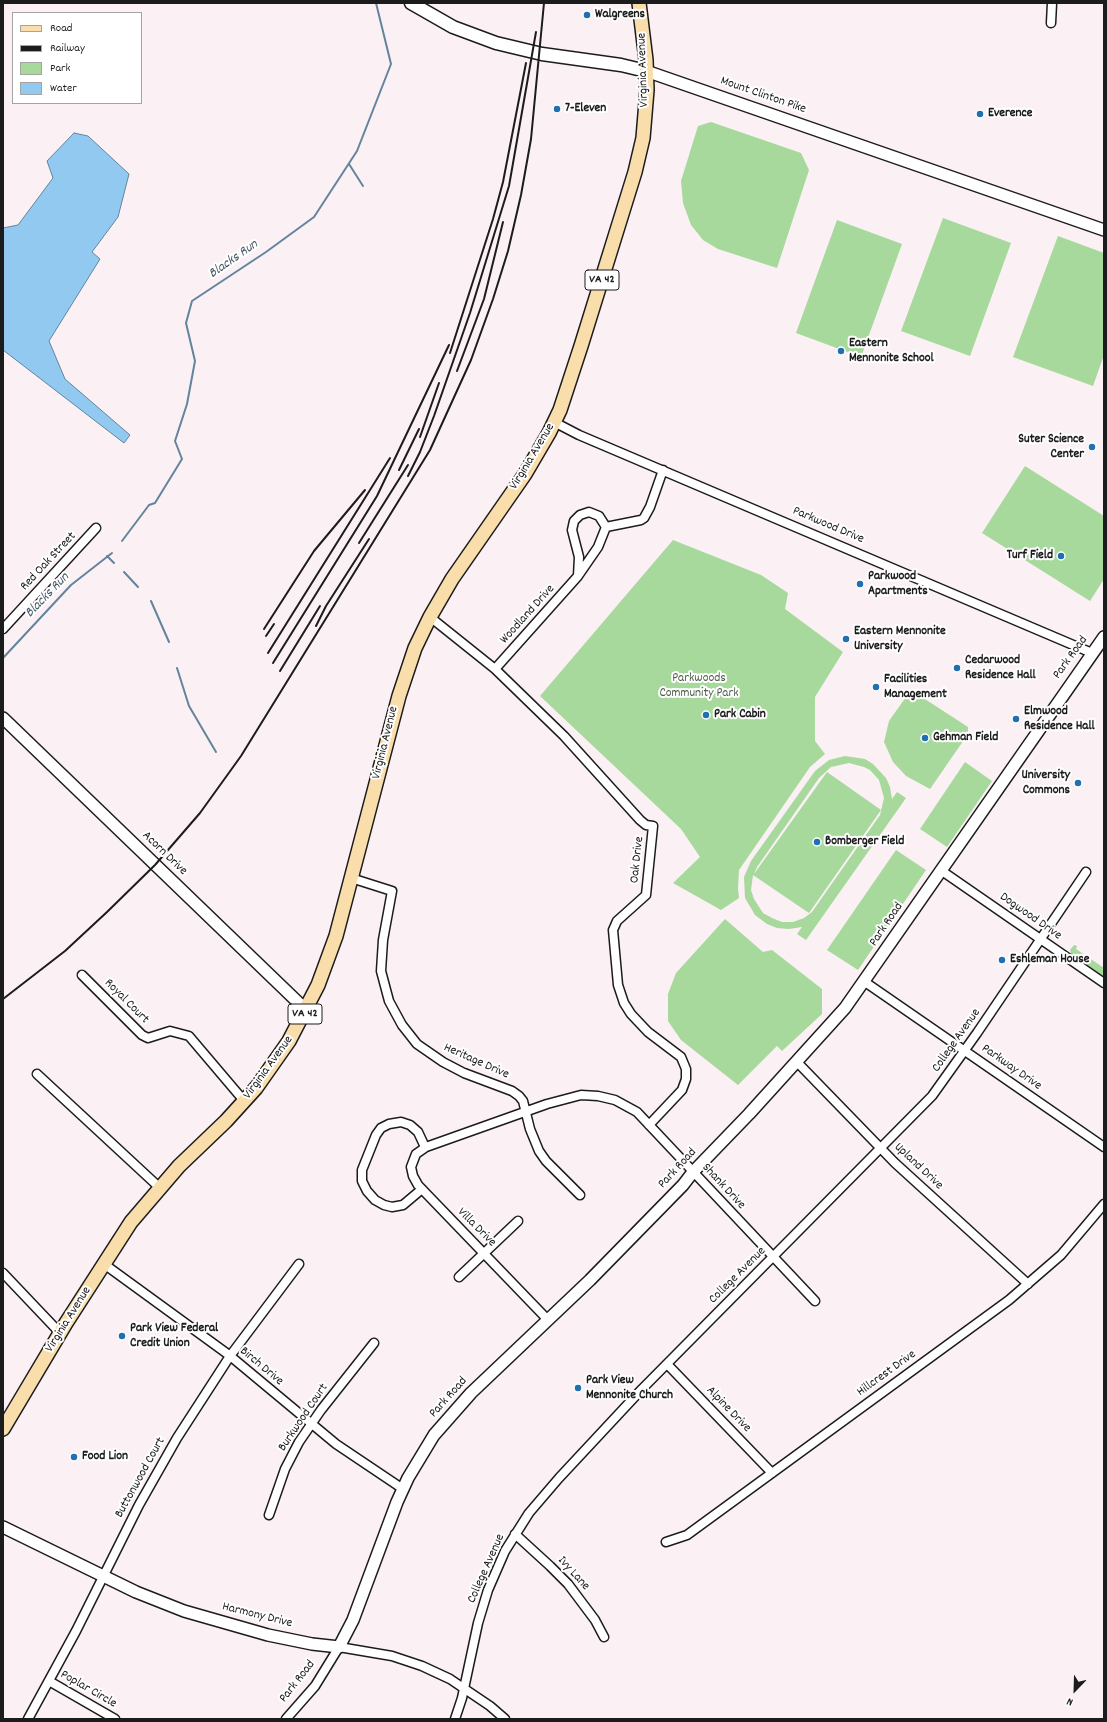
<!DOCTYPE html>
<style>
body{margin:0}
#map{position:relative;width:1107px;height:1722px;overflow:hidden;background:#fbf0f4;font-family:Dekko,sans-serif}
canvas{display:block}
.frame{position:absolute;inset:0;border:4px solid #1c1c1c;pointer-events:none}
.legend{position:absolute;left:12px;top:12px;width:130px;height:92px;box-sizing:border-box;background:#fff;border:1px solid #a4a4a4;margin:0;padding:5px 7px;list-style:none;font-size:12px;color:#1c1c1c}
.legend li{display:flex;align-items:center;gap:8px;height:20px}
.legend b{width:20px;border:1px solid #a4a4a4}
.north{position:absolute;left:1055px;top:1670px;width:40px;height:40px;-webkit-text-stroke:3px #fff;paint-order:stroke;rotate:203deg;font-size:11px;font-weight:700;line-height:16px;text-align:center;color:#1c1c1c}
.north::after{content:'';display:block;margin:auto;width:14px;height:18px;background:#1c1c1c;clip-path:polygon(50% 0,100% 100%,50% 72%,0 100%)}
</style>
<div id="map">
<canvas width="1107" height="1722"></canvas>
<div class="frame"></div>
<ul class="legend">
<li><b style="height:5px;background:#f9deab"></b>Road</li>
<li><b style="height:5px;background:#1c1c1c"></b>Railway</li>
<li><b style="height:11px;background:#a6d99b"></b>Park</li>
<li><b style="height:11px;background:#92c9f1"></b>Water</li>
</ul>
<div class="north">N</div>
</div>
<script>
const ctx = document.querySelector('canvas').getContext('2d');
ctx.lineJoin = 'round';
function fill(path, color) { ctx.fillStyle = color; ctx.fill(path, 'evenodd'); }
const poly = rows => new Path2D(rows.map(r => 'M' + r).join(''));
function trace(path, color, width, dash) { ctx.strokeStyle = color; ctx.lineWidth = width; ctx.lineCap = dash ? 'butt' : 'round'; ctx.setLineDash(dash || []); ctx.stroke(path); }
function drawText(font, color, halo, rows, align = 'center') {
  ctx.font = font + ' Dekko,sans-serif'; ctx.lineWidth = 4; ctx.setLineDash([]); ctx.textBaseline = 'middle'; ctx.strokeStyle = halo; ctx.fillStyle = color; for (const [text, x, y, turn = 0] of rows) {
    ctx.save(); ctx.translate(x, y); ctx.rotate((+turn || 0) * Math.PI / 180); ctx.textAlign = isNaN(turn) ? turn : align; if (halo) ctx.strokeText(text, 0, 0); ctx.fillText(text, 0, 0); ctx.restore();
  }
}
fill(poly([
 [711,122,801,153,809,170,777,268,718,249,703,240,691,225,683,203,681,181,698,126],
 [943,218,1011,243,970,356,901,331],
 [837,220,902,244,861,357,796,333],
 [1058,236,1104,253,1104,355,1093,386,1013,357],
 [1025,466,1104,516,1104,579,1090,601,982,533],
 [673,540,761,575,788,593,785,609,843,652,815,697,815,741,825,754,810,767,739,870,738,889,739,898,721,910,673,883,700,857,681,829,540,696],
 [911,690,968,727,968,734,930,789,906,776,893,762,884,742,889,721],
 [845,756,865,759,873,764,886,778,890,787,892,799,897,792,906,798,806,940,797,934,802,927,789,929,777,928,767,924,755,915,745,898,744,877,751,861,815,771,829,760],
 [849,763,864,767,870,770,879,780,884,798,880,815,812,912,804,918,793,922,782,922,772,918,763,913,754,899,751,890,753,875,809,913,881,810,827,772,754,874,757,867,819,778,831,767],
 [965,762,992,781,947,847,920,829],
 [896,850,926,870,858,970,827,950],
 [725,919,763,952,772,950,822,989,822,1014,782,1051,777,1046,738,1085,681,1040,668,1021,668,994,676,973],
 [1074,945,1077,946,1076,949,1104,968,1104,978,1071,954,1070,950]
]), '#a6d99b');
const water = poly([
 [74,133,88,136,129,174,118,217,92,252,100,259,49,341,65,379,130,435,124,443,3,350,3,228,18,225,53,178,47,161,74,133]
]);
fill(water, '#92c9f1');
trace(water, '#63849c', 1);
trace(poly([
 [349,164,363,186],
 [122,541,149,505,155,503,182,459,175,441,187,404,195,361,186,323,192,301,266,252,314,217,357,151,391,64,376,3],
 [107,556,114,563],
 [124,572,138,587],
 [151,601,169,642],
 [3,658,71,585,112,553],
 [177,668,189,706,216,752]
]), '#63849c', 2);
const minor = poly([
 [1051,23,1052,3],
 [554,422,579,435,1092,653],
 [606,527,641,520,644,518,650,507,663,470],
 [430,617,495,669,564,736,640,820,646,825,653,826,646,895,617,921,613,930,618,985,624,1003,631,1014,648,1032,681,1057,686,1069,686,1079,682,1090,649,1125],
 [3,629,96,528],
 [495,669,578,576,579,557,572,530,574,521,580,515,589,512,599,516,606,527,598,547,578,576],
 [942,871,1104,983],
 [351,878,392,891,383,940,381,971,389,1001,402,1025,417,1044,443,1062,464,1073,512,1091,519,1096,523,1101,530,1129,539,1151,546,1161,580,1195],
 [82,975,142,1035,148,1038,170,1031,189,1036,245,1102],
 [865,982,1104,1147],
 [797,1062,895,1163,1028,1284],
 [37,1074,160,1188],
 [422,1189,403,1205,392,1207,384,1205,375,1200,367,1191,362,1181,362,1170,376,1135,381,1128,389,1124,401,1122,410,1125,418,1132,425,1147],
 [104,1264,229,1355,336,1444,403,1489],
 [3,1273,60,1333],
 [459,1277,518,1221],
 [548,1320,418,1185,413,1176,411,1167,416,1154,426,1147,547,1104,581,1095,598,1096,615,1100,637,1112,815,1301],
 [667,1364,772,1473],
 [269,1515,285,1469,299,1442,321,1410,374,1343],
 [515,1534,550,1566,568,1584,595,1620,604,1637],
 [666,1542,687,1535,1009,1300,1061,1255,1104,1204],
 [49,1681,115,1719],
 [28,1719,76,1631,139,1505,177,1438,230,1356,299,1264],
 [286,1719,315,1686,339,1647,392,1656,422,1666,450,1679,490,1706,505,1719],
 [455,1719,462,1698,478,1623,488,1590,505,1551,529,1513,559,1478,642,1389,932,1096,977,1033,1086,872]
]);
const tertiary = poly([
 [646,71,1104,230],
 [3,718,306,1010],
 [3,1527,136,1592,184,1611,268,1635,312,1644,339,1647,353,1620,397,1502,408,1478,434,1435,471,1393,590,1280,683,1185,693,1172,749,1114,845,1008,1104,637]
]);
const secondary = poly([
 [411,3,453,27,496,43,542,54,621,65,646,71]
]);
const primary = poly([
 [3,1429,66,1323,131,1222,179,1166,226,1121,256,1088,289,1041,318,985,336,936,399,696,415,648,430,617,452,579,525,474,549,433,560,410,581,346,635,172,643,138,647,90,646,60,639,3]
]);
trace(minor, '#1c1c1c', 11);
trace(tertiary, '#1c1c1c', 14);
trace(secondary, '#1c1c1c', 15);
trace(primary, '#1c1c1c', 16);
trace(minor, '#fff', 8);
trace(tertiary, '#fff', 11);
trace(secondary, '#fff', 12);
trace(primary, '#f9deab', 13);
trace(poly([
 [450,353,493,219,503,182,526,63],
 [457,371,484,299,503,222],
 [420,437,439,383],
 [399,470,419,429],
 [408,476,420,452,434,416,470,313,509,186,536,32],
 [359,543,408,465],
 [316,626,326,606,369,539],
 [264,629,314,551,365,490],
 [266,636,274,624],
 [268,653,390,458],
 [273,663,377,496,449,345],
 [280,671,320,606],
 [3,999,65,951,107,912,155,865,200,813,241,756,430,450,471,360,493,299,508,251,521,195,531,139,544,3]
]), '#1c1c1c', 2);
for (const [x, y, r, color] of [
 [587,15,4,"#1f6fb2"],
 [557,109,4,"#1f6fb2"],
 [980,114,4,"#1f6fb2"],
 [841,351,4,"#1f6fb2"],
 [1092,447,4,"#1f6fb2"],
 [1061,556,4,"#1f6fb2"],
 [860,584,4,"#1f6fb2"],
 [846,639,4,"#1f6fb2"],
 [957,668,4,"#1f6fb2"],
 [876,687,4,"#1f6fb2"],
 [706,715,4,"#1f6fb2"],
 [1016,719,4,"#1f6fb2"],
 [925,738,4,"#1f6fb2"],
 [1078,783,4,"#1f6fb2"],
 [817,842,4,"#1f6fb2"],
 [1002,960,4,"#1f6fb2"],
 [122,1336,4,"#1f6fb2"],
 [578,1388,4,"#1f6fb2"],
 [74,1457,4,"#1f6fb2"]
]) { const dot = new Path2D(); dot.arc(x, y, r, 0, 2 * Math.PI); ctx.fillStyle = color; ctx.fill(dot); trace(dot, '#fff', 1.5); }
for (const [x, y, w] of [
 [602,280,34],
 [305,1014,34]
]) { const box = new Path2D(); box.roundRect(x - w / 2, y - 10, w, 20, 3); ctx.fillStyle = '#fff'; ctx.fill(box); trace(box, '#1c1c1c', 1); }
drawText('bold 12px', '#1c1c1c', null, [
 ["VA 42",602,280],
 ["VA 42",305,1014]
]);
drawText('bold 13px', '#1c1c1c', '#fff', [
 ["Walgreens",595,15],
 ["7-Eleven",565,109],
 ["Everence",988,114],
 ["Eastern",849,344],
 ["Mennonite School",849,359],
 ["Suter Science",1084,440,"right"],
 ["Center",1084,455,"right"],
 ["Turf Field",1053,556,"right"],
 ["Parkwood",868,577],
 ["Apartments",868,592],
 ["Eastern Mennonite",854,632],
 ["University",854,647],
 ["Cedarwood",965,661],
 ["Residence Hall",965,676],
 ["Facilities",884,680],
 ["Management",884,695],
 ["Elmwood",1024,712],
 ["Residence Hall",1024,727],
 ["Park Cabin",714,715],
 ["Gehman Field",933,738],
 ["University",1070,776,"right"],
 ["Commons",1070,791,"right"],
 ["Bomberger Field",825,842],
 ["Eshleman House",1010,960],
 ["Park View Federal",130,1329],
 ["Credit Union",130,1344],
 ["Park View",586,1381],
 ["Mennonite Church",586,1396],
 ["Food Lion",82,1457]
], 'left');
drawText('13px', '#1c1c1c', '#fff', [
 ["Virginia Avenue",644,70,-92],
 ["Mount Clinton Pike",763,96,19],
 ["Virginia Avenue",533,457,-59],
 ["Parkwood Drive",828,526,23],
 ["Red Oak Street",49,562,-47],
 ["Woodland Drive",528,615,-48],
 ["Park Road",1071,658,-54],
 ["Virginia Avenue",386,743,-76],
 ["Acorn Drive",164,854,44],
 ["Oak Drive",638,860,-84],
 ["Dogwood Drive",1030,917,35],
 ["Park Road",887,925,-56],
 ["Royal Court",126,1002,45],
 ["College Avenue",957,1041,-55],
 ["Heritage Drive",476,1062,24],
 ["Virginia Avenue",269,1068,-54],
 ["Parkway Drive",1011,1068,35],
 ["Upland Drive",918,1167,43],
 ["Park Road",678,1169,-47],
 ["Shank Drive",723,1187,47],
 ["Villa Drive",476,1228,45],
 ["College Avenue",738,1276,-45],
 ["Virginia Avenue",69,1320,-58],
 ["Birch Drive",261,1367,40],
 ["Hillcrest Drive",887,1374,-36],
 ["Park Road",449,1398,-48],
 ["Alpine Drive",728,1410,46],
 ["Burkwood Court",304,1418,-56],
 ["Buttonwood Court",141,1478,-61],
 ["College Avenue",487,1569,-66],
 ["Ivy Lane",573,1574,48],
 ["Harmony Drive",257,1616,14],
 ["Park Road",298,1682,-52],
 ["Poplar Circle",88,1690,30]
]);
drawText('13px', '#4c5e48', '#fff', [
 ["Parkwoods",699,679],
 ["Community Park",699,694]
]);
drawText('italic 14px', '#455967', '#fff', [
 ["Blacks Run",234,260,-35],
 ["Blacks Run",48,596,-46]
]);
</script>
